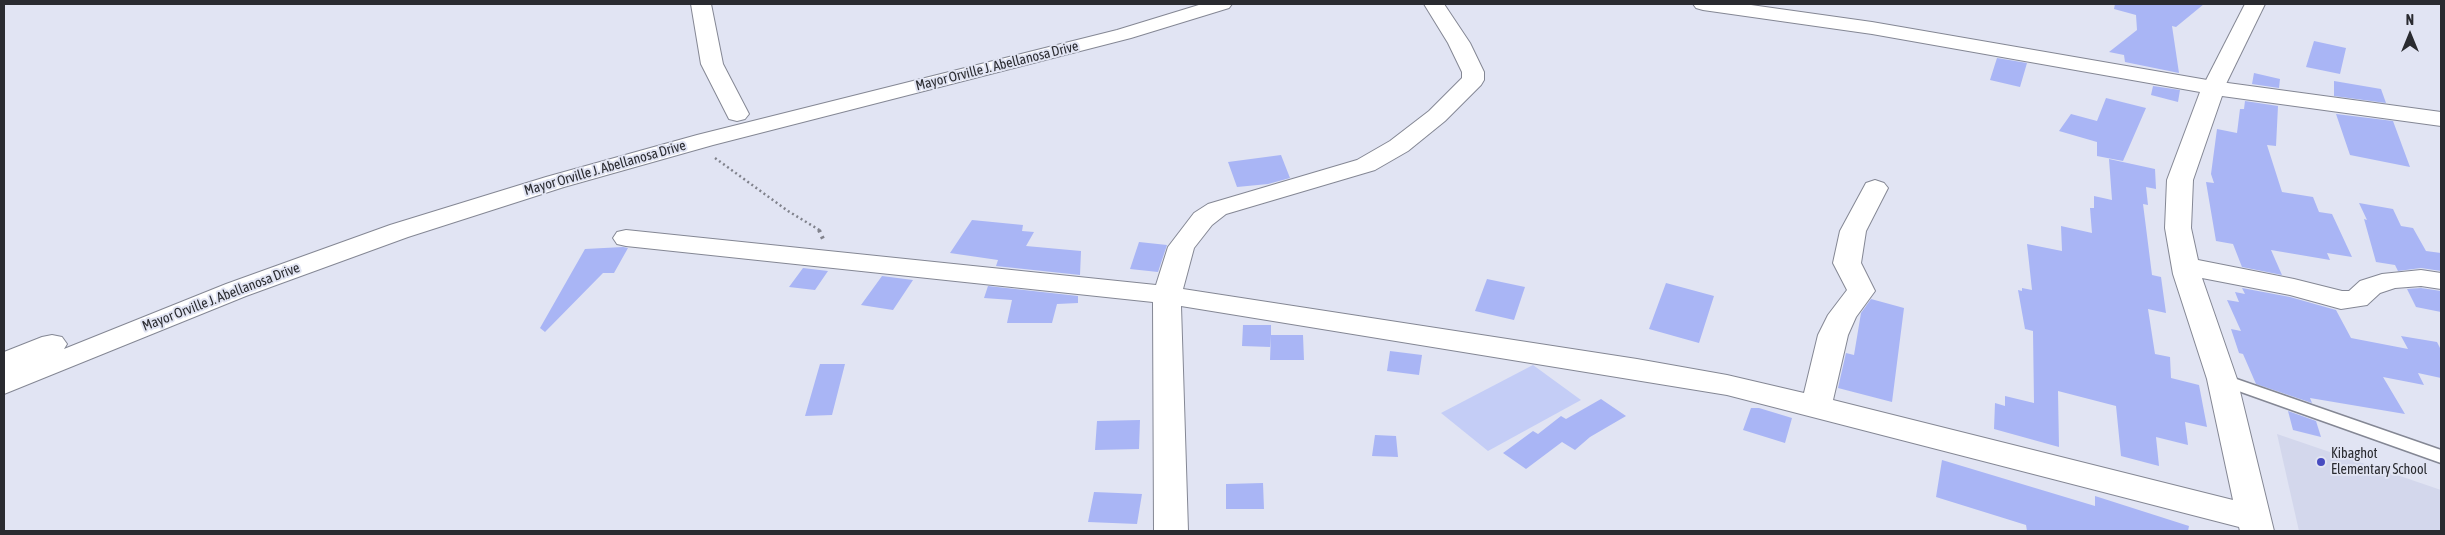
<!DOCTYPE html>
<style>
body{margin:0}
#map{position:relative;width:2445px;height:535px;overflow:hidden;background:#e1e4f3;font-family:"Asap Condensed",sans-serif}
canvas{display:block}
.frame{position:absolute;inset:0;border:5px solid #2a2b30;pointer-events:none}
.north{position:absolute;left:2385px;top:10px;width:50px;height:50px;-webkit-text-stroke:4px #e1e4f3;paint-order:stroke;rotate:0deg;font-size:14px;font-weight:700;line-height:20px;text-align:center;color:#2a2b30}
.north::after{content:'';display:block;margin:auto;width:18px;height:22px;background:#2a2b30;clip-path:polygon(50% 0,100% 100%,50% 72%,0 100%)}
</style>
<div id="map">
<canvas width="2445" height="535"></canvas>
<div class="frame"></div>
<div class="north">N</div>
</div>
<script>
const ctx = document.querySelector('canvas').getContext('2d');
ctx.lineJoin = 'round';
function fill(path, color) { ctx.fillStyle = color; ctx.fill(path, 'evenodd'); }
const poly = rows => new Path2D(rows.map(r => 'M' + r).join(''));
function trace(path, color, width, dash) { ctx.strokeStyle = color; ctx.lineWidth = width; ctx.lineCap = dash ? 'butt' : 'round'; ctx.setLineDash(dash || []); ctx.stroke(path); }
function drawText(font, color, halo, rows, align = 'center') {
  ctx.font = font + ' "Asap Condensed",sans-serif'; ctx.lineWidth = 4; ctx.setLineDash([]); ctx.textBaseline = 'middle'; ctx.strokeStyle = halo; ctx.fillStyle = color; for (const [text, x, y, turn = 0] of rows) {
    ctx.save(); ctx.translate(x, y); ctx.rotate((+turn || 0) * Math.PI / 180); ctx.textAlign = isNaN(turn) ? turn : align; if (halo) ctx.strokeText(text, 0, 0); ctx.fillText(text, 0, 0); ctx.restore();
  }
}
fill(poly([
 [2277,434,2441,490,2441,531,2299,531]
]), '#d3d7ec');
fill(poly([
 [1533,365,1581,400,1488,451,1441,413]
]), '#c4cdf6');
fill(poly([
 [2115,4,2204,4,2176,27,2172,26,2179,73,2125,62,2124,55,2109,52,2137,30,2136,15,2114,9],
 [2314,41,2346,48,2340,74,2306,67],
 [1997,58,2027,63,2020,87,1990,80],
 [2254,73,2280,79,2279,88,2252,84],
 [2334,81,2381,89,2386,103,2334,96],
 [2153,86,2180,90,2178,102,2151,95],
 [2106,98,2146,108,2123,161,2097,156,2097,142,2059,131,2071,114,2097,121],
 [2245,101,2278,106,2276,146,2267,145,2282,192,2313,197,2319,212,2332,214,2352,257,2327,253,2330,260,2271,250,2282,275,2242,267,2233,244,2216,241,2206,182,2214,183,2211,174,2217,129,2237,133,2240,109,2244,109],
 [2336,114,2393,121,2410,167,2350,155],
 [1281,155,1290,178,1268,184,1237,187,1228,162],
 [2109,159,2155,169,2156,189,2146,187,2148,205,2143,204,2152,275,2161,277,2166,313,2148,309,2155,354,2170,357,2171,378,2199,385,2207,427,2185,422,2188,445,2156,437,2159,466,2121,456,2116,406,2058,391,2059,447,1994,429,1995,403,2005,406,2005,396,2034,403,2033,331,2025,329,2018,290,2022,291,2022,288,2032,290,2027,244,2062,251,2061,226,2092,233,2090,208,2094,208,2094,196,2112,200],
 [2359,203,2393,209,2401,226,2413,228,2426,251,2441,253,2441,271,2421,268,2398,271,2395,265,2376,262,2364,219,2367,220],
 [972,220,1023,225,1022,231,1034,232,1026,246,1081,251,1080,275,996,266,998,260,950,253],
 [1139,242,1167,245,1158,272,1130,269],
 [623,247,628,248,614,273,603,273,545,332,540,328,585,249],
 [803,268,828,271,815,290,789,287],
 [882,276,913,280,893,310,861,305],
 [1487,279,1525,287,1514,320,1475,311],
 [1666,283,1714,296,1699,343,1649,329],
 [988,286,1078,296,1078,303,1057,304,1052,323,1007,323,1012,300,984,298],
 [2242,288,2290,297,2336,310,2351,338,2408,349,2401,336,2437,342,2441,350,2441,378,2418,373,2424,385,2383,377,2405,414,2310,398,2312,403,2256,384,2243,354,2239,353,2231,329,2241,331,2227,300,2239,302,2235,292,2245,294],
 [2421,288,2441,291,2441,312,2416,307,2407,289],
 [1871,299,1904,308,1892,402,1838,388,1846,353,1854,355,1861,313],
 [1243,325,1271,325,1271,347,1242,346],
 [1271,335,1303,335,1304,360,1270,360],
 [1390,351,1422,355,1419,375,1387,371],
 [820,364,845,364,832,415,805,416],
 [1601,399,1626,416,1590,437,1575,450,1562,442,1526,469,1503,453,1533,431,1538,434,1561,416,1566,419],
 [1751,408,1759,408,1792,418,1785,443,1743,430],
 [2288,411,2316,421,2321,437,2293,430],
 [1140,420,1139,449,1095,450,1097,421],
 [1375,435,1396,436,1398,457,1372,456],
 [1942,460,2095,506,2095,496,2189,526,2188,531,2027,531,2026,525,1936,497],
 [1263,483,1264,509,1226,509,1226,484],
 [1094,492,1142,494,1137,524,1088,522]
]), '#a9b5f5');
const service = poly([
 [2222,374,2441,450,2441,463,2216,383,2214,379,2216,375,2222,374]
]);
const minor = poly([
 [691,4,711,4,723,64,749,114,745,119,737,121,729,119,701,64,691,4],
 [1424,4,1444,4,1470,43,1484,72,1484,80,1481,85,1445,121,1408,151,1375,170,1226,214,1212,225,1194,248,1183,289,1637,359,1727,375,1804,393,1818,335,1828,315,1847,290,1833,263,1840,231,1866,183,1875,180,1884,183,1888,188,1866,231,1861,263,1875,291,1856,317,1848,335,1833,400,2233,500,2207,379,2173,274,2165,228,2167,180,2200,92,1872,34,1703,10,1696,8,1693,4,1744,4,1872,22,2213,81,2441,112,2441,126,2222,96,2193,180,2191,228,2198,260,2294,279,2342,291,2349,291,2360,281,2382,274,2421,270,2441,273,2441,289,2421,286,2395,288,2380,293,2367,305,2341,309,2290,295,2202,278,2237,379,2274,531,2240,531,2239,527,1727,395,1181,306,1188,531,1154,531,1153,302,626,246,617,244,613,238,617,232,626,230,1156,285,1168,247,1194,213,1208,204,1357,160,1390,141,1429,111,1462,78,1462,72,1448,43,1424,4]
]);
const tertiary = poly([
 [2245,4,2265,4,2224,88,2221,93,2213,95,2205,93,2202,88,2245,4]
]);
const secondary = poly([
 [1202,4,1232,4,1229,8,1131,38,713,145,564,187,408,237,246,296,4,394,4,352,42,337,52,335,62,337,67,344,64,349,226,284,390,225,546,177,697,135,1117,30,1202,4]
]);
trace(service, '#848794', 3);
trace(minor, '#848794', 2);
trace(tertiary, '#848794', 2);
trace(secondary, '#848794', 2);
trace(poly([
 [715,158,788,211,821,231]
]), '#80828c', 2.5, [2, 3]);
trace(poly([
 [819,230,823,239]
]), '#80828c', 4, [2.5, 4.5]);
fill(service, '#fff');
fill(minor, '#fff');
fill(tertiary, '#fff');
fill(secondary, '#fff');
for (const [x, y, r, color] of [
 [2321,462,5,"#474bc0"]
]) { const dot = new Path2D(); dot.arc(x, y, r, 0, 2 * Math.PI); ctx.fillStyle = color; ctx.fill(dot); trace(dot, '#e1e4f3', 2); }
drawText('14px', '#2a2b30', '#e1e4f3', [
 ["Mayor Orville J. Abellanosa Drive",997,66,-14],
 ["Mayor Orville J. Abellanosa Drive",605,168,-16],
 ["Mayor Orville J. Abellanosa Drive",221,297,-21]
]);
drawText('14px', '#2a2b30', '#e1e4f3', [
 ["Kibaghot",2331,454],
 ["Elementary School",2331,470]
], 'left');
</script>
